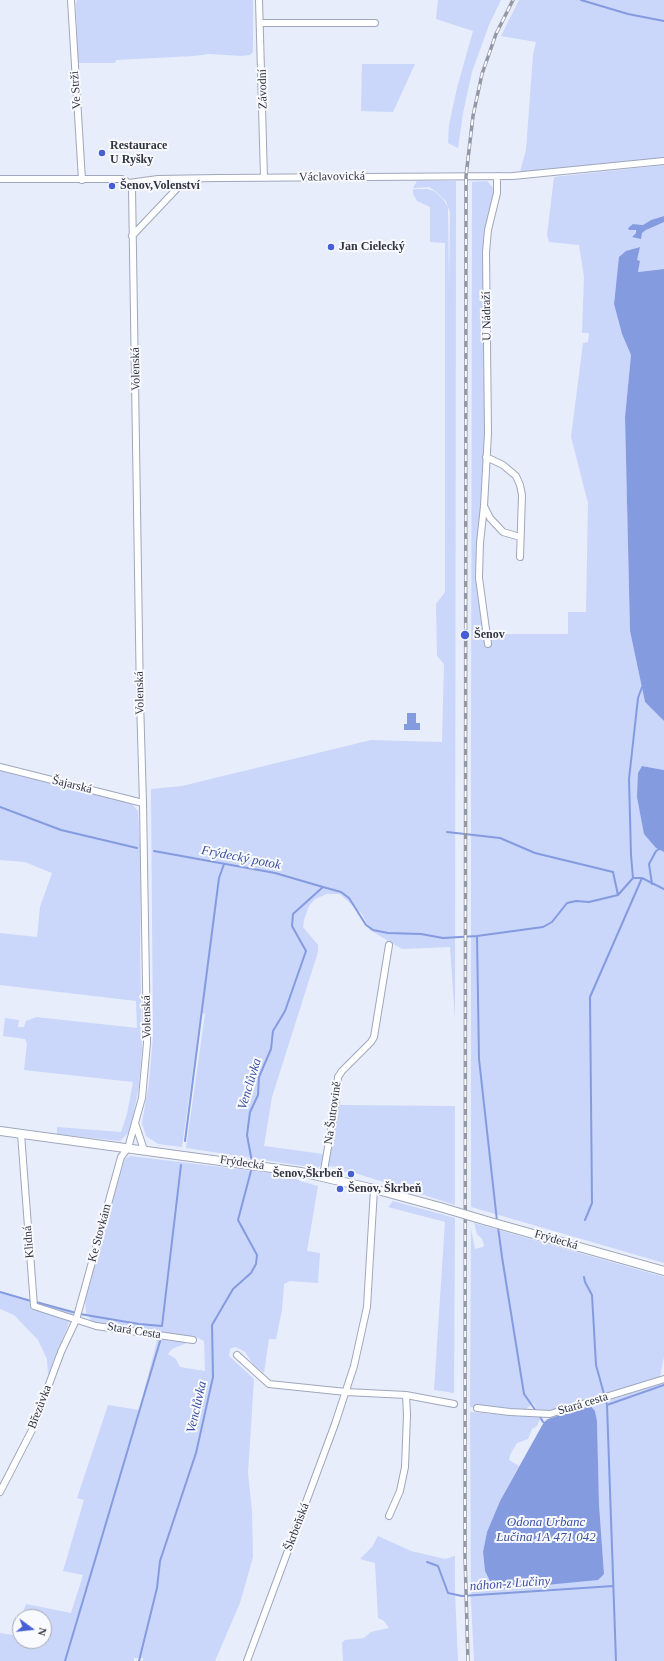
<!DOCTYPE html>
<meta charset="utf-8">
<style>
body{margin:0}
#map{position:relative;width:664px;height:1661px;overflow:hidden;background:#e8edfb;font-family:Georgia,serif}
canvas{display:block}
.north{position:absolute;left:12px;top:1609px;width:40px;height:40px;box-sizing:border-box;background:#f8faff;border:1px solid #a9abb2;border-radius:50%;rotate:105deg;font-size:11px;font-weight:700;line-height:16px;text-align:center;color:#32353e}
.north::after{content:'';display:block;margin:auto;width:14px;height:18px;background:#465fd3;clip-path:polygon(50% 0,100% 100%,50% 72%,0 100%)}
</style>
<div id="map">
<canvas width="664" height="1661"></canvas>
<div class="north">N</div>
</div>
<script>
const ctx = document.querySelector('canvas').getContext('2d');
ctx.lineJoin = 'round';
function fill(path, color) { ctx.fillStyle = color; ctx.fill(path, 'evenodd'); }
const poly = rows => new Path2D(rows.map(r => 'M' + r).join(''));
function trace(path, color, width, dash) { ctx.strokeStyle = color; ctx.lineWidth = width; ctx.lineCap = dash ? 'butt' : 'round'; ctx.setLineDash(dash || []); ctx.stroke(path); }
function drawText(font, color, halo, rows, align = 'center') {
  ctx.font = font + ' Georgia,serif'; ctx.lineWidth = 4; ctx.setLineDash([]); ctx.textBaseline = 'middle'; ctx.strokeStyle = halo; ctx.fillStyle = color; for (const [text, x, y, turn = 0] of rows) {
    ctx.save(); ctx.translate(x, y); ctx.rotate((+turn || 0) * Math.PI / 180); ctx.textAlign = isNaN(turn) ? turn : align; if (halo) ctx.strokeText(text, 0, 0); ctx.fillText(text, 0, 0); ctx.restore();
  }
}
fill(poly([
 [77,0,253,0,253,52,250,55,241,56,209,54,194,56,116,60,115,63,78,63,76,4],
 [438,0,501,0,489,25,472,72,463,113,458,148,448,143,449,125,457,88,473,31,436,19],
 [519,0,664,0,664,158,520,172,526,150,533,55,536,42,501,36],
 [362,64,415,64,393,112,361,111],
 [664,165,664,216,651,220,643,225,633,224,636,233,632,237,642,233,652,226,664,222,664,269,638,272,640,261,637,261,639,247,634,249,616,285,614,304,622,334,631,355,625,417,630,631,645,702,664,721,664,770,642,766,656,848,664,852,664,1263,471,1207,471,764,472,182,487,181,493,188,493,200,483,246,484,402,486,438,478,558,489,634,568,634,568,612,586,612,588,503,571,437,583,343,588,342,589,333,582,333,584,277,579,245,549,242,547,235,554,177],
 [417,181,456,181,455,1019,450,947,402,949,370,930,362,914,340,894,327,894,315,899,309,906,304,920,303,927,318,945,318,952,272,1097,264,1146,323,1154,321,1165,317,1168,186,1148,205,1014,201,1012,182,1147,158,1144,146,1136,142,1123,149,1083,153,1037,151,789,182,786,371,740,442,742,444,664,437,656,436,604,445,592,445,243,430,242,430,207,417,201,413,194,413,189,427,189,434,191,443,199,448,207,449,290,450,212,446,201,434,190,429,187,413,188],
 [0,770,131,803,138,811,141,863,140,950,142,1049,139,1086,132,1121,128,1133,120,1141,57,1134,57,1127,121,1132,127,1114,133,1082,24,1070,27,1044,25,1039,3,1036,5,1018,19,1020,18,1027,24,1027,26,1021,36,1017,137,1028,136,1001,0,985,0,933,37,937,40,907,52,873,25,862,0,860],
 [340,1105,455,1106,455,1205,352,1172,339,1172,339,1167,328,1166,337,1110],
 [130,1156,254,1171,294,1177,300,1181,318,1186,307,1251,320,1253,318,1283,290,1281,284,1284,282,1310,276,1339,269,1339,264,1373,253,1364,245,1352,240,1349,235,1347,230,1349,229,1356,254,1379,248,1473,252,1511,253,1557,240,1603,215,1661,143,1661,143,1658,134,1658,134,1661,0,1661,0,1633,14,1635,20,1619,20,1641,44,1641,44,1617,21,1617,26,1604,71,1613,83,1575,63,1571,84,1500,77,1498,108,1405,139,1410,157,1341,146,1330,97,1323,91,1320,86,1313,85,1298,106,1222,125,1159],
 [196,1337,204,1341,205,1371,180,1367,176,1359,168,1354,172,1349,189,1342],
 [393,1201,455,1218,454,1393,434,1390,445,1222,388,1207],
 [474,1223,664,1277,664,1357,660,1376,657,1379,546,1412,537,1410,533,1403,525,1410,470,1407,471,1229,475,1249,483,1247,484,1245,482,1239,477,1234],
 [0,1291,73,1313,48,1374,47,1359,38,1340,14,1315,0,1309],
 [664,1382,664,1661,474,1661,471,1600,470,1412,518,1416,541,1416,537,1426,532,1429,528,1439,517,1443,510,1455,509,1460,519,1466,500,1501,487,1532,483,1552,485,1571,492,1584,604,1574,599,1504,597,1421,595,1411,590,1405],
 [378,1536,411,1551,445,1559,455,1556,455,1592,458,1661,343,1661,342,1643,345,1640,364,1638,371,1632,389,1628,384,1621,378,1618,375,1563,360,1559,372,1547]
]), '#cad6fa');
fill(poly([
 [664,216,664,222,646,230,642,233,641,239,632,237,636,233,636,230,629,230,628,228,633,224,643,225,651,220],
 [640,247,637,260,640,261,638,272,664,269,664,721,645,702,630,631,625,417,631,355,622,334,614,304,619,257,626,251],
 [407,713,416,713,416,723,420,723,420,730,404,730,404,724,407,724],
 [642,766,664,770,664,852,656,848,644,834,637,797,638,773],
 [590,1405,595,1411,597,1421,599,1504,604,1574,598,1580,504,1589,492,1585,485,1571,483,1552,487,1532,500,1501,544,1422,548,1419]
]), '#859be0');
trace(poly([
 [581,0,628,14,664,21],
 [0,807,61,830,137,848],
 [447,832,500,838,535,853,613,872,618,895],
 [154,851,275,873,323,887],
 [633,878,631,855,629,779,638,698,642,687],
 [652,884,649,864,656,851,664,846],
 [477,936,479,1059,497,1221],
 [185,1141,219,878,224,864],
 [252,1162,247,1135,250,1112,258,1095,259,1077,271,1049,273,1031,285,1011,306,951,292,926,293,914,323,887,341,892,349,898,366,925,373,930,388,933,421,934,443,938,477,936,543,927,552,922,567,903,576,901,589,902,618,895,633,878,642,878,664,889],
 [585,1220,592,1203,590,997,642,878],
 [498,1227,502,1257,524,1394,536,1411],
 [584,1277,585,1282,592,1295,596,1365,607,1405,616,1661],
 [0,1292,31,1301],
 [36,1302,80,1314,139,1324,162,1326,181,1165],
 [607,1405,664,1385],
 [539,1415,543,1422],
 [427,1562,438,1566,448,1593,462,1596,613,1586],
 [65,1661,161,1338],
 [139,1661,157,1588,160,1561,196,1453,213,1377,212,1325,233,1289,251,1273,256,1264,257,1255,238,1220,252,1167]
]), '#859be0', 2);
const minor = poly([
 [71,0,82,180],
 [259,0,264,178],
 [261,23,375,23],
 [0,179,122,179,129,183,158,179,219,178,513,176,664,161],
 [132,236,186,179],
 [486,457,503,465,516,476,520,485,522,495,520,557],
 [484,506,490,518,503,532,520,537],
 [488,644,479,578,480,543,484,506,488,433,486,252,488,230,497,193,497,176],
 [0,767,143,803],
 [135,1123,144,1150],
 [21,1134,34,1306,96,1326,193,1340],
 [323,1176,335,1107,338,1077,342,1071,371,1042,374,1037,389,945],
 [237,1355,269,1384,346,1392,406,1395],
 [477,1408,510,1412,550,1414,664,1379],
 [0,1492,32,1430,61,1352,76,1320,121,1157,128,1148,142,1098,147,1043,143,803,140,700,132,188,129,183],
 [389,1516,400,1491,405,1467,407,1415,406,1395,454,1404],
 [247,1661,335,1424,354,1366,367,1307,374,1189]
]);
const major = poly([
 [0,1131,301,1172,374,1189,440,1207],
 [487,1221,664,1271]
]);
trace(minor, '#9fa7bd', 8);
trace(major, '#9fa7bd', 10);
trace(minor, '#fff', 6);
trace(major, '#fff', 8);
const rail = poly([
 [468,1661,465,1556,466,176,473,116,482,74,496,34,513,0]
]);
trace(rail, '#9498a4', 3.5);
trace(rail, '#f8faff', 2, [6]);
const majorBridge = poly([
 [440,1207,487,1221]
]);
trace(majorBridge, '#9fa7bd', 10, []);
trace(majorBridge, '#fff', 8);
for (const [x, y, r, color] of [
 [102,153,4,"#465fd3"],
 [112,186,4,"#465fd3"],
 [331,247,4,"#465fd3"],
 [465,635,5,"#465fd3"],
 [351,1174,4,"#465fd3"],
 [340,1189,4,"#465fd3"]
]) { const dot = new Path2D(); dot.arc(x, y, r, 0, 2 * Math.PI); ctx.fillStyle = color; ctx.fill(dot); trace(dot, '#f8faff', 1.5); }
drawText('12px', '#32353e', '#f8faff', [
 ["Závodní",263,89,-91],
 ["Ve Strži",76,90,-94],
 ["Václavovická",332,177,-1],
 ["U Nádraží",487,316,-91],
 ["Volenská",136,369,-91],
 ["Volenská",140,693,-91],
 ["Šajarská",72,785,14],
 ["Volenská",147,1017,-91],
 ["Na Šutrovině",333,1113,-82],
 ["Frýdecká",242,1163,8],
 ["Ke Stovkám",100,1233,-75],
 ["Frýdecká",556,1240,16],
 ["Klidná",29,1242,-95],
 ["Stará Cesta",134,1331,9],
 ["Stará cesta",583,1404,-17],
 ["Březůvka",40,1407,-69],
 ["Škrbeňská",297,1527,-69]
]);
drawText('bold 12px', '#32353e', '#f8faff', [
 ["Restaurace",110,146],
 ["U Ryšky",110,160],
 ["Šenov,Volenství",120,186],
 ["Jan Cielecký",339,247],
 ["Šenov",474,635],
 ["Šenov,Škrbeň",343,1174,"right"],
 ["Šenov, Škrbeň",348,1189]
], 'left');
drawText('italic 13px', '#3a4fa1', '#f8faff', [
 ["Frýdecký potok",241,858,11],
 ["Venclůvka",250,1084,-73],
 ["Venclůvka",197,1407,-77],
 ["Odona Urbanc",546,1523],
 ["Lučina 1A 471 042",546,1538],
 ["náhon-z Lučiny",510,1584,-4]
]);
</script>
